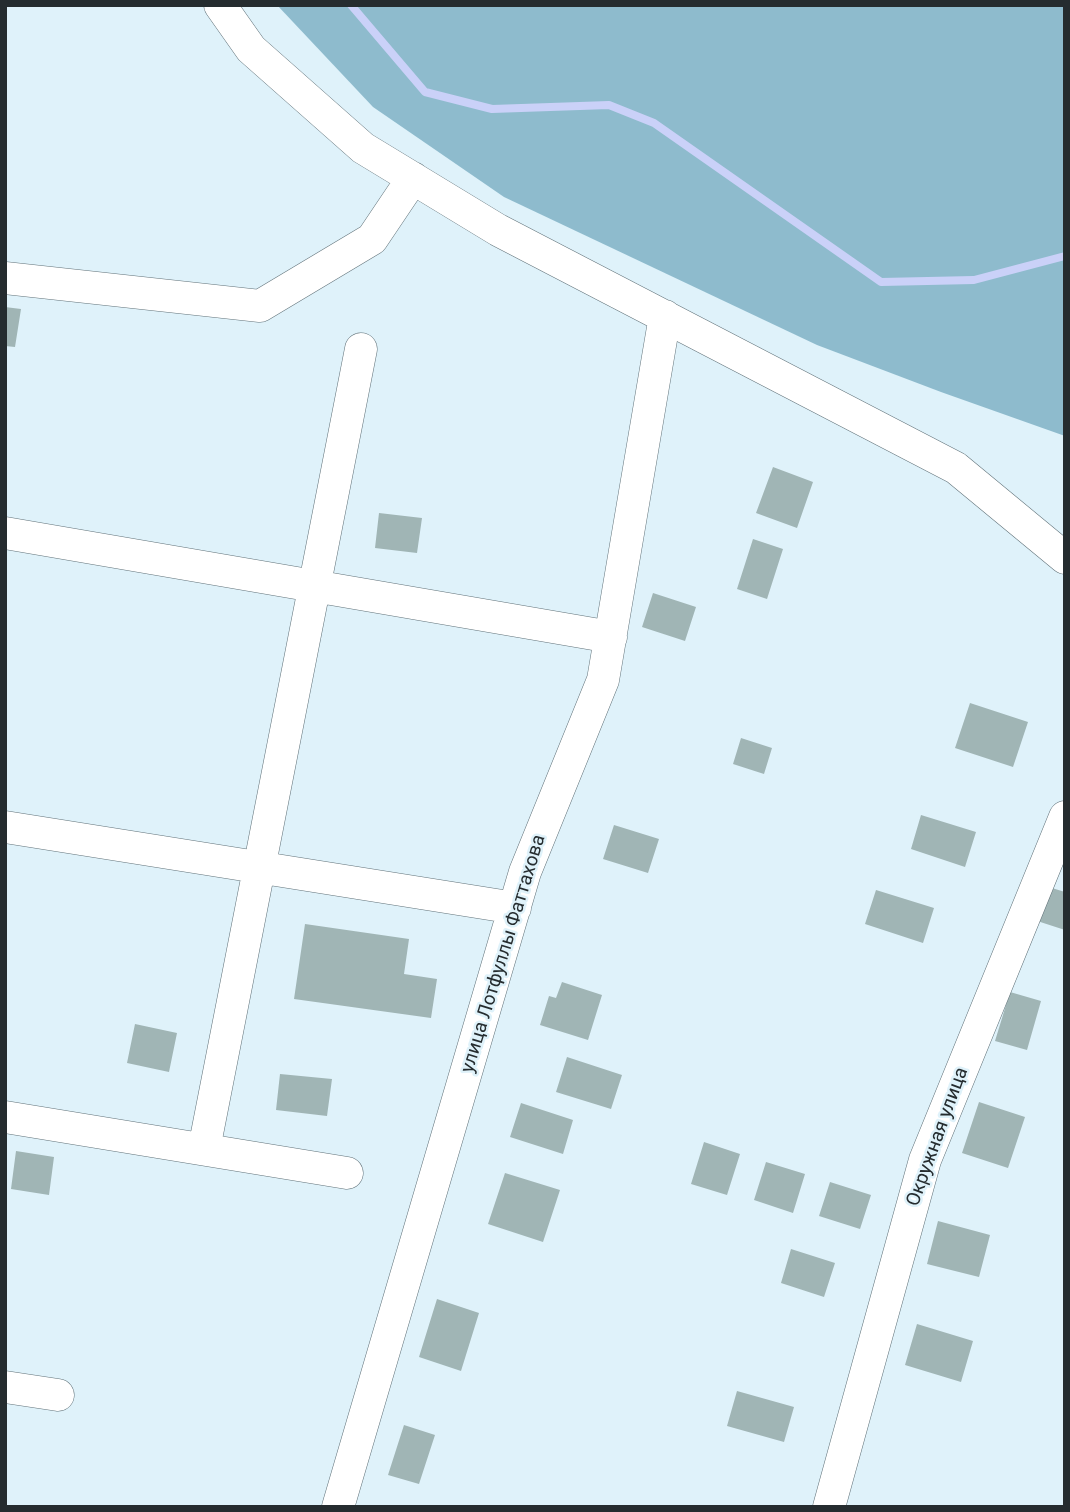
<!DOCTYPE html>
<meta charset="utf-8">
<style>
body{margin:0}
#map{position:relative;width:1070px;height:1512px;overflow:hidden;background:#dff2fa;font-family:Roboto,sans-serif}
canvas{display:block}
.frame{position:absolute;inset:0;border:7px solid #252c2f;pointer-events:none}
</style>
<div id="map">
<canvas width="1070" height="1512"></canvas>
<div class="frame"></div>
</div>
<script>
const ctx = document.querySelector('canvas').getContext('2d');
ctx.lineJoin = 'round';
function fill(path, color) { ctx.fillStyle = color; ctx.fill(path, 'evenodd'); }
const poly = rows => new Path2D(rows.map(r => 'M' + r).join(''));
function trace(path, color, width, dash) { ctx.strokeStyle = color; ctx.lineWidth = width; ctx.lineCap = dash ? 'butt' : 'round'; ctx.setLineDash(dash || []); ctx.stroke(path); }
function drawText(font, color, halo, rows, align = 'center') {
  ctx.font = font + ' Roboto,sans-serif'; ctx.lineWidth = 5; ctx.setLineDash([]); ctx.textBaseline = 'middle'; ctx.strokeStyle = halo; ctx.fillStyle = color; for (const [text, x, y, turn = 0] of rows) {
    ctx.save(); ctx.translate(x, y); ctx.rotate((+turn || 0) * Math.PI / 180); ctx.textAlign = isNaN(turn) ? turn : align; if (halo) ctx.strokeText(text, 0, 0); ctx.fillText(text, 0, 0); ctx.restore();
  }
}
fill(poly([
 [277,5,1065,5,1065,436,941,392,817,345,504,197,373,107]
]), '#8ebbcd');
trace(poly([
 [351,5,425,92,492,109,609,105,654,123,881,282,974,280,1065,256]
]), '#cad1f8', 8);
fill(poly([
 [5,307,21,309,15,347,5,346],
 [773,467,813,482,797,528,756,513],
 [379,513,422,518,417,553,375,548],
 [753,539,783,549,767,599,737,589],
 [653,593,696,607,685,641,642,627],
 [970,703,1028,722,1013,767,955,748],
 [741,738,772,748,764,774,733,764],
 [921,815,976,832,965,867,911,849],
 [614,825,659,839,648,873,603,859],
 [1042,885,1065,892,1065,930,1031,919],
 [876,890,934,908,923,943,865,924],
 [305,924,409,939,404,974,437,979,431,1018,294,999],
 [562,982,602,995,588,1040,540,1025,549,996,556,998],
 [1010,992,1041,1001,1027,1050,995,1041],
 [135,1024,177,1033,169,1072,127,1063],
 [567,1057,622,1075,611,1109,556,1092],
 [280,1074,332,1079,327,1116,276,1110],
 [979,1102,1025,1117,1008,1168,962,1153],
 [521,1103,573,1120,563,1154,510,1137],
 [704,1142,740,1154,727,1195,691,1184],
 [16,1151,54,1157,49,1195,11,1189],
 [766,1162,805,1174,793,1213,754,1200],
 [505,1173,560,1190,543,1242,488,1224],
 [830,1182,871,1195,860,1229,819,1216],
 [938,1221,990,1235,979,1277,927,1264],
 [791,1249,835,1263,824,1297,781,1283],
 [437,1299,479,1313,461,1371,419,1357],
 [917,1324,973,1341,961,1382,905,1365],
 [737,1391,794,1407,784,1442,727,1426],
 [404,1425,435,1435,419,1484,388,1475]
]), '#a0b5b5');
const minor = poly([
 [220,5,251,49,363,148,498,230,956,468,1065,558],
 [5,278,260,306,372,239,413,178],
 [5,533,611,637],
 [5,827,515,908],
 [5,1117,347,1173],
 [204,1149,361,349],
 [5,1387,58,1395],
 [338,1507,525,872,603,680,665,316],
 [829,1507,925,1160,1065,817]
]);
trace(minor, '#62737a', 33);
trace(minor, '#fff', 32);
drawText('19px', '#252c2f', '#dff2fa', [
 ["улица Лотфуллы Фаттахова",504,954,-73],
 ["Окружная улица",938,1137,-70]
]);
</script>
